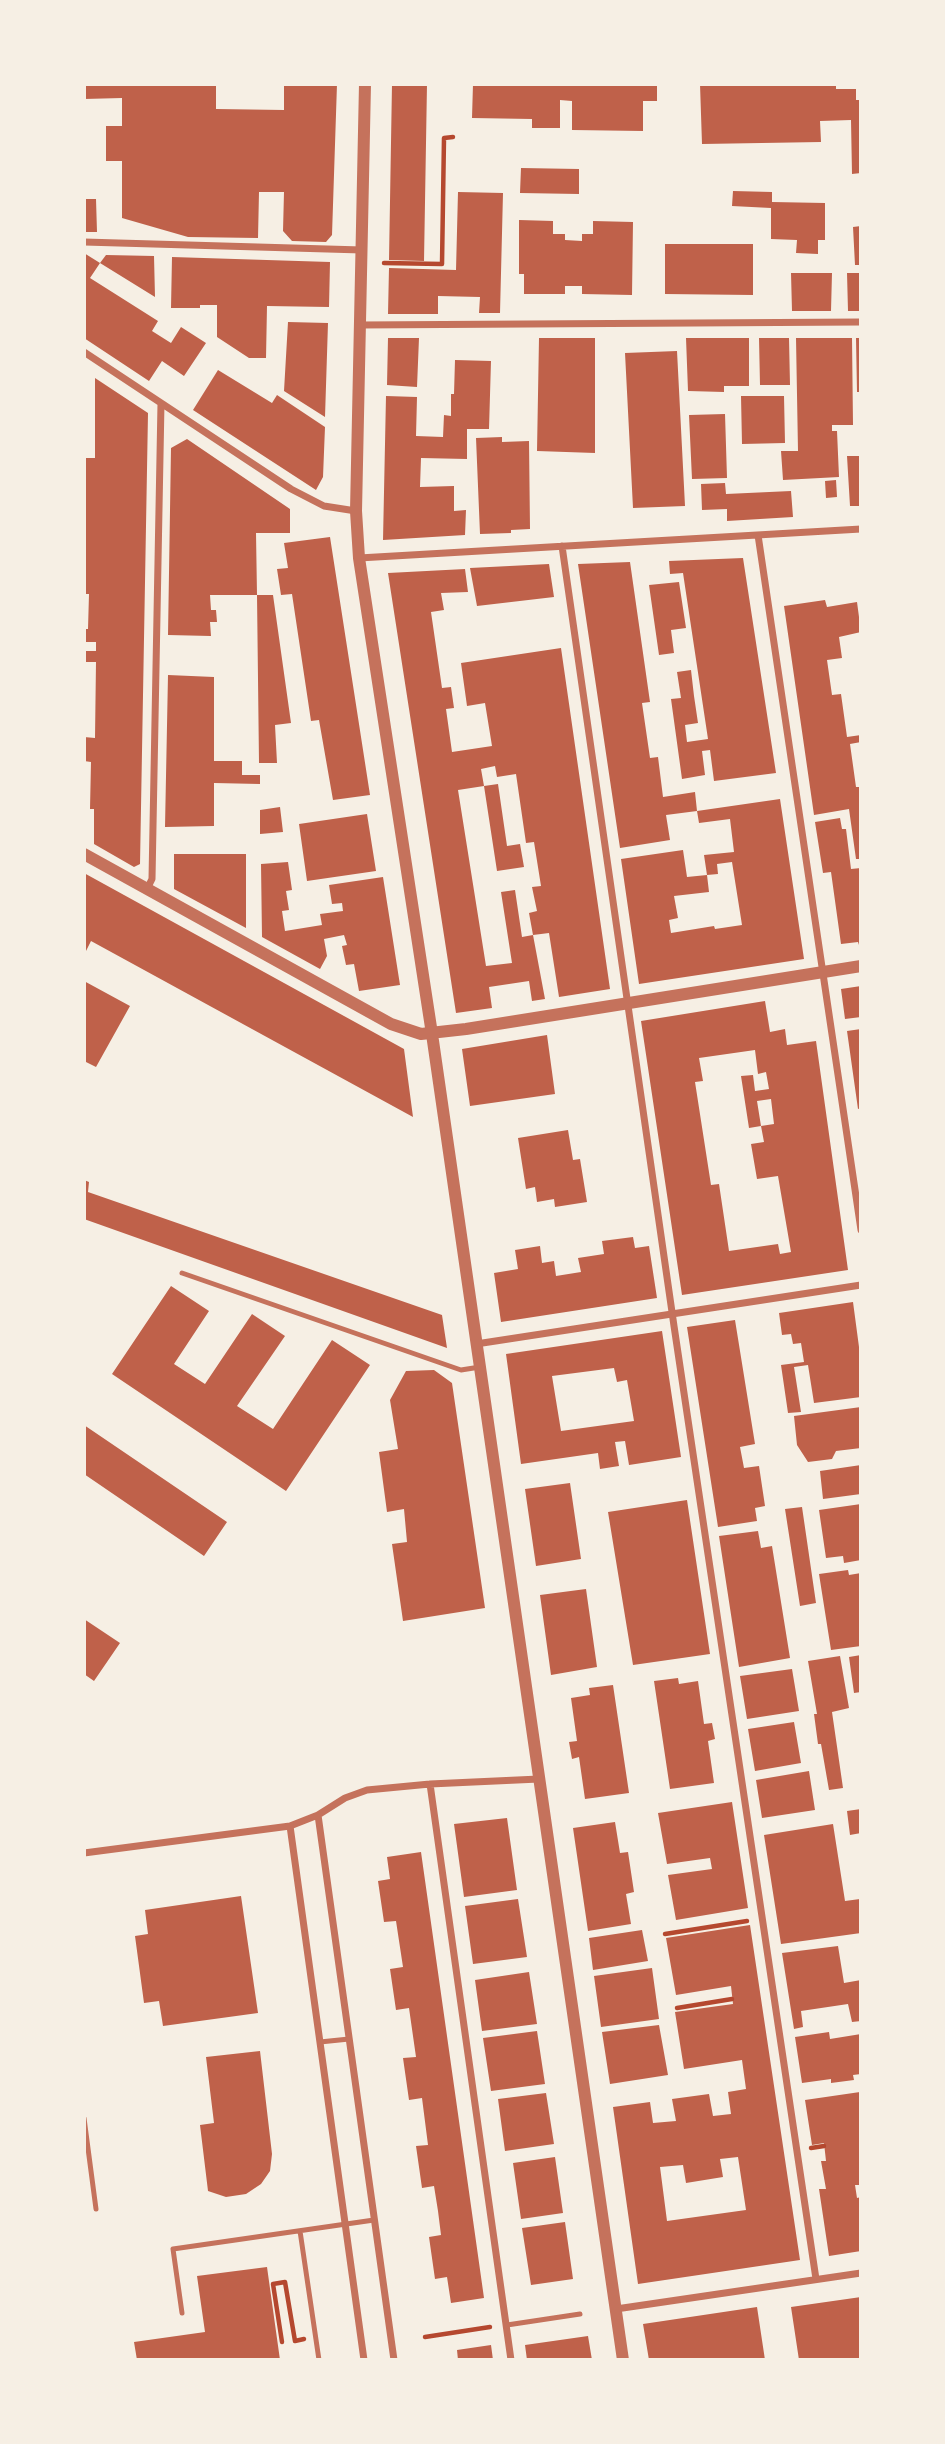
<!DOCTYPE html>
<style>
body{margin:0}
#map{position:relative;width:945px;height:2444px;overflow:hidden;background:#f6efe4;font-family:Helvetica,sans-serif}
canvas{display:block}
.frame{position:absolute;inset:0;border:86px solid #f6efe4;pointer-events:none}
</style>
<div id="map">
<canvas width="945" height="2444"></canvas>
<div class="frame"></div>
</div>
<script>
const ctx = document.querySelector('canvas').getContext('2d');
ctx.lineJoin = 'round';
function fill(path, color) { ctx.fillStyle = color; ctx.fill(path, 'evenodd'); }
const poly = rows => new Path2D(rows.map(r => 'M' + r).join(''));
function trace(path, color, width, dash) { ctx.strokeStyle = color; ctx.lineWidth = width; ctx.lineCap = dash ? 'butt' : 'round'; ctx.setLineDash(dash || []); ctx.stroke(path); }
fill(poly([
 [84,84,216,84,216,109,284,110,284,84,337,84,332,235,326,242,292,241,283,231,284,192,259,192,258,238,188,237,122,218,122,161,106,161,106,126,122,126,122,98,84,99],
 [392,84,427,84,424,261,389,260],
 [473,84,657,84,657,101,643,101,643,131,572,130,572,101,560,100,560,128,532,128,532,119,472,118],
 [700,84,836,84,836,89,856,89,856,100,861,100,861,173,852,174,851,120,820,121,821,142,702,144],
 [521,168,579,169,579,194,520,193],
 [733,191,772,192,772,202,825,203,825,240,818,240,818,254,796,253,797,240,771,239,771,208,732,206],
 [458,192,503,193,500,313,479,313,480,297,438,296,438,314,388,314,389,268,456,270],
 [84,199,96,199,97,232,84,232],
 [519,220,553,221,553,234,565,234,565,240,582,241,582,234,593,234,593,221,633,222,632,295,582,294,582,286,565,286,565,294,524,294,524,274,519,274],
 [861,226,861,265,855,265,853,227],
 [665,244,753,244,753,295,665,294],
 [84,253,100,263,90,278,158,321,152,331,171,343,181,327,206,343,184,376,162,361,149,381,84,338],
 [106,255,154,256,155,297,100,263],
 [172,257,330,262,329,307,267,306,266,358,249,358,217,337,217,305,200,305,200,308,171,308],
 [791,273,832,273,831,311,792,311],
 [847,273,861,273,861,311,848,311],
 [288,322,328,323,325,417,284,391],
 [388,338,419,338,417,387,387,385],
 [539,338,595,338,595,453,537,451],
 [686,338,749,338,749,386,724,386,724,392,688,391],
 [759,338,789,338,790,385,760,385],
 [796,338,852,338,853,425,832,425,832,431,837,431,839,477,783,480,781,451,798,451],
 [856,338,861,338,861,392,857,392],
 [677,351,685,506,633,508,625,353],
 [455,360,491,361,489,429,467,429,467,459,421,458,420,487,454,486,454,511,466,510,465,535,383,540,386,396,417,397,416,436,443,437,444,415,451,416,451,394,454,394],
 [218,370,272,403,277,395,325,427,323,477,316,490,193,410],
 [95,378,148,413,140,864,134,867,94,844,94,809,90,809,91,762,84,761,84,737,95,738,96,662,84,662,84,651,96,651,96,642,84,642,84,629,88,629,89,594,84,594,84,458,95,458],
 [741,396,784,396,785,443,742,444],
 [725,414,727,478,692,479,689,415],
 [502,437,502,442,529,441,530,529,511,530,511,533,480,534,476,438],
 [187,439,290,509,290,533,256,533,257,595,210,595,211,610,216,610,217,622,210,622,211,636,168,635,171,448],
 [847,456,861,456,861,506,850,506],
 [836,480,837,497,826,498,825,481],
 [725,483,726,494,791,491,793,517,727,521,727,509,702,510,701,484],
 [330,537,370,795,333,800,319,720,311,721,292,594,281,595,277,569,288,568,284,543],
 [743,558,776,773,714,781,710,750,702,751,705,775,682,779,671,699,681,698,677,672,691,670,694,696,698,723,685,725,687,742,708,739,683,573,670,574,669,561],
 [630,562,650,702,642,703,650,758,658,757,663,797,695,792,697,811,780,799,804,959,639,984,621,859,683,850,687,877,707,875,709,892,674,896,678,918,669,920,671,933,714,926,715,929,742,925,732,862,717,864,718,874,707,875,704,855,734,852,730,819,699,823,697,811,666,815,670,840,620,848,578,564],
 [549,564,554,597,477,606,470,568],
 [465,569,468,592,441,593,444,610,431,612,442,688,451,687,454,708,446,709,452,752,492,746,485,703,467,706,461,663,561,648,610,989,559,997,549,933,533,935,529,913,537,911,532,887,541,886,534,842,526,843,516,774,497,777,495,766,481,769,484,786,498,784,507,846,520,844,524,867,497,871,484,786,458,790,486,966,512,963,501,892,515,890,522,937,533,935,545,999,532,1001,529,981,489,987,492,1008,456,1013,388,573],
 [679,582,686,628,671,630,674,653,659,655,649,585],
 [257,595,273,595,291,723,275,725,277,763,259,763],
 [825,600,827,607,857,602,861,632,839,637,842,658,827,660,832,695,841,694,847,737,861,735,861,742,850,744,856,787,861,787,861,859,856,859,849,809,814,815,784,606],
 [168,675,214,677,214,761,242,761,242,775,260,775,260,784,214,783,214,826,165,827],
 [280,807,283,832,260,834,260,810],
 [367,814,376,871,307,881,299,824],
 [840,818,842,829,846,829,851,869,861,868,861,951,858,942,841,944,831,872,823,873,815,822],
 [174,854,246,854,246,928,174,889],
 [288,862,292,890,286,891,289,910,282,911,285,931,322,925,320,914,343,911,342,903,332,904,329,885,383,877,400,985,359,991,354,964,346,965,342,946,347,945,344,935,324,939,327,956,320,969,262,937,261,864],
 [84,873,404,1049,413,1117,91,941,84,955],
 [84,981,130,1006,96,1067,84,1061],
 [861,986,861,1017,845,1019,841,989],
 [765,1001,770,1032,785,1029,787,1045,816,1041,848,1270,682,1295,641,1021],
 [755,1050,758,1074,766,1072,769,1089,755,1091,753,1075,741,1076,749,1128,761,1126,757,1101,771,1099,774,1124,761,1126,764,1142,751,1144,757,1179,778,1176,791,1252,780,1254,778,1244,729,1251,719,1184,711,1185,695,1082,703,1081,699,1058],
 [861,1029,861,1108,858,1109,847,1031],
 [547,1035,555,1094,470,1106,462,1049],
 [568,1130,573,1160,580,1159,587,1202,555,1207,554,1199,537,1202,535,1187,526,1189,518,1138],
 [84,1180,89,1182,88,1192,442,1315,447,1348,84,1219],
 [633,1237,635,1248,649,1246,657,1298,501,1322,494,1273,518,1269,515,1250,540,1246,542,1263,554,1261,556,1276,581,1272,578,1258,604,1254,602,1241],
 [171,1286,209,1311,174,1364,205,1384,252,1314,285,1336,237,1406,273,1429,332,1340,370,1365,286,1491,112,1374],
 [853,1302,861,1362,861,1397,814,1403,808,1365,794,1367,801,1412,788,1413,781,1365,804,1362,801,1343,793,1344,791,1334,782,1335,779,1313],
 [735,1320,755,1444,740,1447,744,1468,759,1466,765,1506,755,1508,757,1521,718,1527,687,1327],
 [662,1331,681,1457,629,1465,625,1441,615,1442,619,1466,600,1469,598,1453,521,1464,506,1354],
 [614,1368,617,1382,627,1380,634,1421,561,1431,552,1376],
 [434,1370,452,1383,485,1608,403,1621,392,1544,407,1542,404,1509,387,1512,379,1452,398,1449,390,1400,406,1371],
 [861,1407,861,1448,836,1451,832,1459,808,1462,797,1445,794,1416],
 [84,1425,227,1522,204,1556,84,1474],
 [861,1465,861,1494,823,1499,820,1471],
 [570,1483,581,1559,536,1566,525,1489],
 [687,1500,710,1654,633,1665,608,1512],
 [861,1504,861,1560,844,1563,843,1556,826,1558,819,1510],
 [802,1507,816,1603,800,1606,785,1509],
 [758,1531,761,1548,772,1546,790,1658,739,1667,719,1536],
 [848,1570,849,1575,861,1573,861,1646,831,1650,819,1574],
 [586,1589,597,1667,551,1675,540,1595],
 [84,1619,120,1643,94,1681,84,1674],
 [861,1655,861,1692,854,1693,849,1657],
 [840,1656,849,1708,832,1712,843,1788,829,1790,821,1744,818,1744,814,1714,817,1714,808,1661],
 [792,1669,799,1711,747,1719,740,1676],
 [678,1678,679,1684,698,1681,704,1724,712,1723,715,1739,708,1741,714,1783,670,1789,654,1681],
 [613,1685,629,1793,585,1799,579,1757,572,1759,569,1742,577,1741,571,1698,590,1695,589,1688],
 [794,1722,801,1763,755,1771,748,1729],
 [809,1771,815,1810,762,1818,756,1780],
 [732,1802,748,1908,676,1920,668,1875,712,1869,710,1858,667,1864,658,1813],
 [861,1809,861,1833,850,1835,847,1811],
 [507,1818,517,1890,464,1897,454,1824],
 [615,1822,620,1853,628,1852,634,1892,626,1894,631,1924,588,1931,573,1828],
 [833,1824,845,1901,860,1899,861,1933,781,1944,764,1835],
 [421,1852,484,2298,451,2303,447,2277,435,2279,429,2237,441,2235,438,2211,434,2186,422,2188,416,2146,428,2145,422,2098,409,2100,403,2058,416,2057,409,2008,396,2010,390,1969,403,1967,396,1921,384,1922,378,1881,390,1879,387,1857],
 [241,1896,258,2013,163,2026,159,2001,144,2003,135,1936,148,1934,145,1910],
 [518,1899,527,1957,473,1964,465,1906],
 [750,1925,800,2260,638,2284,613,2107,650,2102,653,2123,676,2121,672,2099,709,2094,713,2116,731,2114,728,2092,746,2089,742,2060,684,2069,675,2012,733,2004,731,1986,676,1995,666,1938],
 [738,2157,746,2210,667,2221,660,2167,683,2165,686,2183,723,2177,720,2159],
 [642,1930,648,1961,593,1970,589,1938],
 [838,1946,844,1983,861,1980,861,2021,852,2022,848,2004,801,2011,803,2027,794,2029,782,1953],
 [652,1968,659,2019,601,2027,594,1976],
 [529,1972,537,2024,482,2031,475,1980],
 [659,2025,668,2075,610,2084,602,2032],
 [537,2031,545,2084,491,2091,483,2038],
 [829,2032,830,2039,861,2034,861,2074,853,2075,854,2080,831,2083,831,2079,802,2083,795,2037],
 [260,2051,272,2154,270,2171,261,2184,246,2194,226,2197,208,2191,200,2125,214,2123,206,2057],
 [860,2092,861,2185,855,2185,857,2198,861,2197,861,2251,829,2256,819,2189,826,2189,821,2161,826,2161,824,2143,812,2145,805,2100],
 [546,2093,554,2144,505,2151,498,2099],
 [555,2157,563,2213,521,2219,513,2163],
 [565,2222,573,2279,531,2285,522,2228],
 [267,2267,280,2360,137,2360,134,2342,205,2332,197,2276],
 [861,2297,861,2360,799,2360,791,2307],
 [757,2307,765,2360,649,2360,643,2324],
 [588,2336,592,2360,527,2360,525,2345],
 [491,2345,493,2360,458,2360,457,2350]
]), '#bf614a');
trace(poly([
 [384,263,442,264,444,138,453,137],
 [665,1934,747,1921],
 [677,2008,732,1999],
 [811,2148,824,2146],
 [425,2337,490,2327],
 [282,2342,273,2284,285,2282,295,2341,304,2339]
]), '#b5482f', 4.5);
trace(poly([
 [182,1273,461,1370,480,1367],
 [320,2042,349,2039],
 [84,2118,96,2209],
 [300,2231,319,2360],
 [182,2313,173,2249,374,2220],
 [507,2325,580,2314]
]), '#c5725c', 5);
trace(poly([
 [84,242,362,250],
 [360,325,861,322],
 [84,352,291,489,324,506,356,511],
 [758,535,861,1230],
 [562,546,674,1326,816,2279],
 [359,558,861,529],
 [147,889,152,879,161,403],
 [476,1344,861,1285],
 [430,1784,511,2360],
 [318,1815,394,2360],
 [290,1826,364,2360],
 [84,1853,290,1826,318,1815,345,1798,367,1790,430,1784,539,1779],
 [616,2309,861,2273]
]), '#c5725c', 7);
trace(poly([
 [365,84,356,511,359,558,432,1034,623,2360],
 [84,854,391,1024,421,1034,466,1029,861,966]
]), '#c5725c', 12);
</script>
